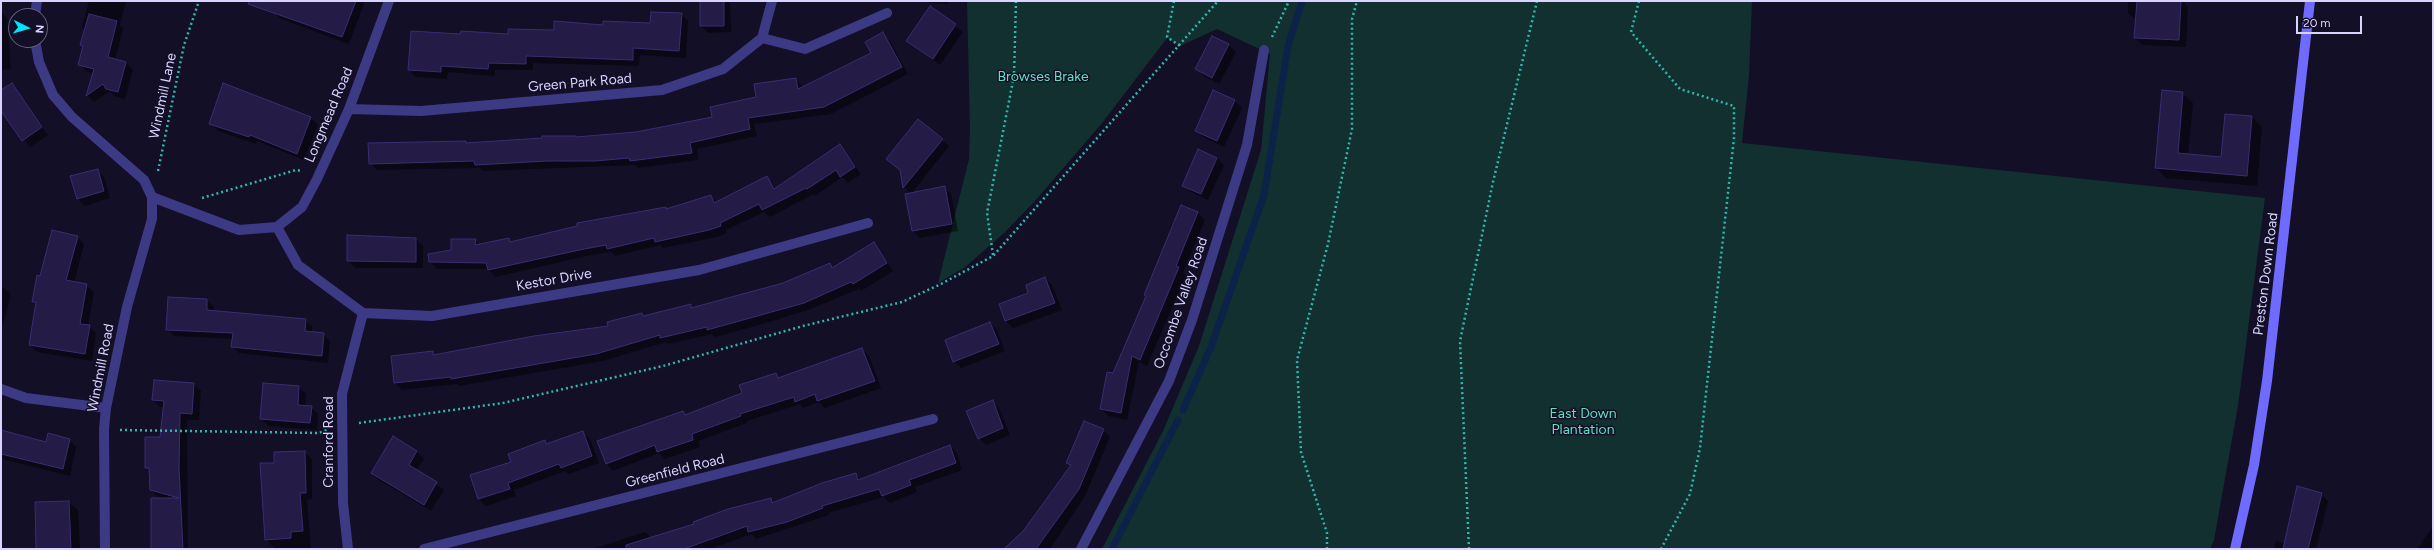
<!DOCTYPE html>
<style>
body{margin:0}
#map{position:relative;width:2434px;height:550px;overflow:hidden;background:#130f26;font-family:Figtree,sans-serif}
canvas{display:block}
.frame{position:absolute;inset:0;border:2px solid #d9d4ff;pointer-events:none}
.north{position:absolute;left:8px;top:8px;width:40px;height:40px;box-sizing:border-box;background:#130f26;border:1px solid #625e7d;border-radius:50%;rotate:95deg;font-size:11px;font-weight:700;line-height:16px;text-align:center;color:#d9d4ff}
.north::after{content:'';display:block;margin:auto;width:14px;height:18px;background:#00e5ff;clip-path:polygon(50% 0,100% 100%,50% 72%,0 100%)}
.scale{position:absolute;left:2296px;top:16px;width:66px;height:18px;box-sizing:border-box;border:2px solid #d9d4ff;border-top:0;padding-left:5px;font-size:12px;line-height:14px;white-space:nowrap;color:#d9d4ff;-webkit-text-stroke:3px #130f26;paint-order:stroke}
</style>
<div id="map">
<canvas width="2434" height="550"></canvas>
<div class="frame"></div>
<div class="north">N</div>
<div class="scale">20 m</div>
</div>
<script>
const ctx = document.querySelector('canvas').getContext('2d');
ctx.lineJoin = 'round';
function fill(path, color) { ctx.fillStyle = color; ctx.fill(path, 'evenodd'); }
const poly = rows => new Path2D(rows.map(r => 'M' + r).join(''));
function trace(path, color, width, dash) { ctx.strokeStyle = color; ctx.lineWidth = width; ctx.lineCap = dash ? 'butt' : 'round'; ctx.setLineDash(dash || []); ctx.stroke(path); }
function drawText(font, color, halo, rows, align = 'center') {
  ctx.font = font + ' Figtree,sans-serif'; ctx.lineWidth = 3; ctx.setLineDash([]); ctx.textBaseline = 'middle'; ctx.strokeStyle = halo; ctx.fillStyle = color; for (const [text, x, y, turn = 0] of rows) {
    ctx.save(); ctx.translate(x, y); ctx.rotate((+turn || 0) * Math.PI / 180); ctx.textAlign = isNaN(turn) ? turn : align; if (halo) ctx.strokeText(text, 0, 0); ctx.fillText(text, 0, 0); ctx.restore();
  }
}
fill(poly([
 [967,1,1752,1,1749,76,1742,143,2265,198,2238,406,2214,540,2210,549,1102,549,1163,431,1199,346,1261,150,1270,54,1217,29,1180,46,1167,38,1103,122,1035,201,1004,233,964,268,938,283,969,159,970,130]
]), '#12302f');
fill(poly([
 [89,1,126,1,120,25,123,29,115,60,126,63,133,70,125,99,114,96,110,91,94,102,88,96,94,74,86,71,79,64,86,31,82,27],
 [261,1,362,1,364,4,349,44,281,19],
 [701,1,730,1,731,32,708,33,701,26],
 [927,1,948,1,948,4,929,3],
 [2128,1,2182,1,2188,7,2186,47,2142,45,2135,38,2136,20,2128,13],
 [930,8,963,32,940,65,908,41],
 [1,12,7,18,11,69,1,70],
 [681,14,688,21,686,58,640,55,639,66,533,63,533,70,495,70,495,76,448,72,447,79,416,77,409,70,461,35,509,35,604,26,651,24],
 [883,34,890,41,908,74,831,114,754,124,757,136,697,149,698,160,638,168,635,165,483,171,480,168,377,170,370,163,465,142,467,144,577,138,636,133,714,118,796,79,803,88,872,53],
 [1213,37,1229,45,1236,52,1219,84,1204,76,1197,69],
 [11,85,48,135,30,147,1,109,1,92],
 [1214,91,1235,101,1242,108,1224,147,1203,137,1196,130],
 [2182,93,2193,103,2188,155,2222,158,2252,117,2262,127,2257,186,2166,178,2156,168],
 [311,118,318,125,304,160,257,141,256,144,218,131,211,124],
 [942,140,949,146,911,194,904,187,901,171],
 [840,145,861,174,848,183,842,177,815,196,814,194,770,217,764,212,726,230,727,233,717,237,663,248,660,245,615,256,611,252,591,255,495,277,488,269,437,269,430,262,475,240,480,245,509,239,512,242,665,208,667,210,711,196,717,203,767,177,776,188],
 [1217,158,1224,165,1208,200,1190,192,1183,185],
 [97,170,104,177,110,198,85,206,78,199],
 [944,187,951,194,958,231,920,238,913,231],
 [1182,206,1198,213,1205,220,1183,273,1186,275,1147,366,1139,362,1127,420,1108,416,1101,409],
 [348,236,416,239,423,246,423,268,355,268,348,261],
 [77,237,84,244,74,283,86,285,94,292,88,326,96,333,92,361,37,352,30,345,37,305,33,301,41,277],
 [874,243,893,271,861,291,859,289,811,309,759,325,715,337,712,334,668,344,666,342,603,361,459,386,457,384,402,390,395,383,392,357,432,352,436,355,609,326,641,314,644,316,690,305,693,308,784,283,829,264,833,268],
 [1045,278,1052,285,1062,310,1013,328,1006,321,1000,304,1030,293],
 [1,286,11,294,1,333],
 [207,300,214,307,213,311,305,320,312,327,312,333,323,334,330,341,328,363,239,353,232,346,233,339,174,336,167,329],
 [990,323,997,330,1005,351,961,368,954,361],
 [862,349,869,356,881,388,825,408,819,402,803,408,800,404,747,421,747,423,698,441,700,447,665,459,659,453,613,471,606,464,598,442,683,412,687,416,743,394,776,374,780,379],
 [194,384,201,391,199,420,187,420,188,549,152,549,163,498,158,497,151,490,150,472,146,468,161,438,164,407,160,407,153,400],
 [264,384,299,387,306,394,305,406,311,407,318,414,317,430,268,426,261,419],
 [992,401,999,408,1010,435,986,445,979,438],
 [1103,430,1110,437,1085,496,1050,549,1006,549,1025,531,1071,467,1067,463],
 [1,431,47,443,69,440,76,447,70,476,2,459,1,461],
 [582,432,590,439,599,463,569,474,565,471,514,490,516,496,486,506,479,499,512,462,545,442,548,445],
 [393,438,417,452,424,459,416,471,444,490,431,511,379,480,372,473],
 [950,446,957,453,962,470,915,487,917,492,890,503,884,497,828,513,829,515,756,539,752,534,710,549,592,549,645,532,655,542,770,500,774,504,856,474,861,480],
 [305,452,312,459,312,499,307,500,311,549,276,549,266,540,261,464,275,464],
 [2321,494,2328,501,2316,549,2274,549,2276,541,2285,544],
 [69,502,78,510,80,549,37,549,36,503],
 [2433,526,2433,549,2417,549]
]), '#0007');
trace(poly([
 [1183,410,1211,347,1264,195,1288,46,1302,1],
 [1113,547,1178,420]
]), '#0c2248', 7);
const building = poly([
 [249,1,356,1,342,37,248,4,249,1],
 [700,1,724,1,724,26,700,26,700,1],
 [2137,1,2181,1,2179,40,2134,38,2137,1],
 [930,6,956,24,933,59,906,41,930,6],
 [651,12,682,13,679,51,633,48,633,60,526,56,526,64,489,63,488,69,441,66,441,72,408,70,411,31,460,34,461,31,508,34,508,29,554,30,554,21,603,25,603,21,650,23,651,12],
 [89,14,117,21,108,57,126,62,118,92,106,89,103,84,86,96,94,69,78,65,83,46,80,45,89,14],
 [883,32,902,67,824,107,748,118,750,129,690,143,692,153,630,161,629,158,595,161,547,161,475,165,474,161,369,164,368,143,466,141,466,143,542,138,542,136,576,136,576,137,636,132,712,117,710,107,756,97,754,84,796,78,798,89,871,53,865,42,883,32],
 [1212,36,1229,44,1212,78,1195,69,1212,36],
 [12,83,42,127,22,141,1,111,1,90,12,83],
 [223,83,311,117,297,154,250,135,249,137,209,124,223,83],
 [1213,90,1235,100,1217,141,1195,131,1213,90],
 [2162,90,2183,92,2178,153,2221,157,2225,114,2252,116,2247,176,2155,168,2162,90],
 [918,119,943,139,903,188,900,170,886,159,918,119],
 [840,144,855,167,840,177,836,170,807,189,806,188,762,210,759,204,720,223,721,226,709,230,655,242,654,238,607,249,606,245,584,249,488,270,486,263,429,262,428,254,451,250,451,239,476,239,475,245,509,238,510,242,577,226,577,223,666,207,666,209,711,195,714,203,767,176,774,189,840,144],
 [1198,149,1217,158,1201,194,1182,186,1198,149],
 [98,169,104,191,77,199,70,176,98,169],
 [945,186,952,224,912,231,905,194,945,186],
 [1181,205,1198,212,1176,266,1179,267,1140,360,1132,356,1121,413,1100,409,1107,372,1113,373,1146,296,1144,295,1181,205],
 [52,230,78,236,66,280,87,284,80,324,90,325,85,354,29,345,36,302,32,302,37,275,40,276,52,230],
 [347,235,416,238,416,262,347,261,347,235],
 [874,242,887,263,853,284,851,282,804,303,707,330,707,327,660,338,660,335,596,354,451,379,451,377,394,383,391,356,433,351,433,355,534,336,608,326,607,322,642,313,643,316,691,304,691,308,783,283,830,263,832,268,874,242],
 [1045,277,1055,303,1005,321,999,304,1028,293,1026,285,1045,277],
 [168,297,207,299,207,310,306,319,305,331,324,333,322,356,231,347,233,333,166,330,168,297],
 [990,322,999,344,953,362,945,340,990,322],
 [862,348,875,381,817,401,815,394,795,402,794,397,740,414,741,416,692,434,693,440,657,452,655,445,606,464,597,441,683,411,685,415,742,393,739,385,776,373,778,378,862,348],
 [154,380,194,383,192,414,180,413,179,468,183,549,151,549,151,498,179,498,150,490,149,468,145,468,145,437,160,437,164,401,152,400,154,380],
 [263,383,299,386,298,405,312,406,310,423,260,419,263,383],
 [993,400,1003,428,978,439,966,411,993,400],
 [1084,421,1104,429,1079,489,1036,549,1004,549,1024,530,1071,465,1066,463,1084,421],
 [1,430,46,442,48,433,70,439,63,469,1,454,1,430],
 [583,431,592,456,561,468,559,464,508,483,510,489,478,499,470,475,511,462,508,454,545,440,546,444,583,431],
 [393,436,417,451,409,465,437,482,424,505,371,473,393,436],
 [950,445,956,463,909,480,911,485,882,496,879,489,822,506,823,508,787,522,748,532,747,526,684,549,626,549,626,545,694,524,693,522,728,509,771,498,772,503,822,483,856,473,858,480,950,445],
 [305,451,306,493,300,493,303,531,291,532,291,538,265,540,260,463,274,463,274,452,305,451],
 [2297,486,2322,493,2308,549,2283,549,2297,486],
 [69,501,71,549,36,549,35,502,69,501]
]);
fill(building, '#241b47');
trace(building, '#3b2d73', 1);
trace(poly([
 [1174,1,1167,37,1180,46],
 [1639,1,1631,32,1680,89,1734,106,1734,138,1700,448,1690,494,1661,549],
 [1272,37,1289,1],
 [158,171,184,45,199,1],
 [202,198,296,170,302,171],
 [993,255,987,213,1014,76,1016,1],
 [359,423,503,403,663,366,803,326,902,302,941,284,993,256,1218,1],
 [120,430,319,433,327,430],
 [1327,549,1327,533,1301,452,1297,360,1328,244,1352,129,1352,19,1357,1],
 [1469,549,1460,341,1493,182,1537,1]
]), '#2fb8b0', 2.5, [2, 3]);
trace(poly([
 [35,16,37,1],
 [762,38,805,49,887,13],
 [35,40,39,62,53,95,72,117,144,180,152,197,152,219,127,307,106,408,104,429,105,549],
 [349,109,421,111,662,90,723,69,762,38,772,1],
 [152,197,239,230,277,227],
 [277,227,298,265,363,313,432,316,699,270,868,223],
 [277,227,302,207,317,179,349,109,389,1],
 [1,389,26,398,106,408],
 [348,549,343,503,342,394,363,313],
 [424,549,933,419],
 [1081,549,1169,381,1192,320,1247,145,1264,50]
]), '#3d3a85', 10);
trace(poly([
 [2235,549,2254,465,2267,381,2310,1]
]), '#6f6bff', 10);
drawText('14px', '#5fe0c0', '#130f26', [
 ["Browses Brake",1043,77],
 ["East Down",1583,414],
 ["Plantation",1583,430]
]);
drawText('14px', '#d9d4ff', '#130f26', [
 ["Green Park Road",580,83,-5],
 ["Windmill Lane",163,96,-78],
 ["Longmead Road",329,115,-67],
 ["Preston Down Road",2266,274,-83],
 ["Kestor Drive",554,280,-10],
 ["Occombe Valley Road",1181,303,-71],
 ["Windmill Road",101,368,-79],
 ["Cranford Road",329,442,-90],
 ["Greenfield Road",675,471,-14]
]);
</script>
